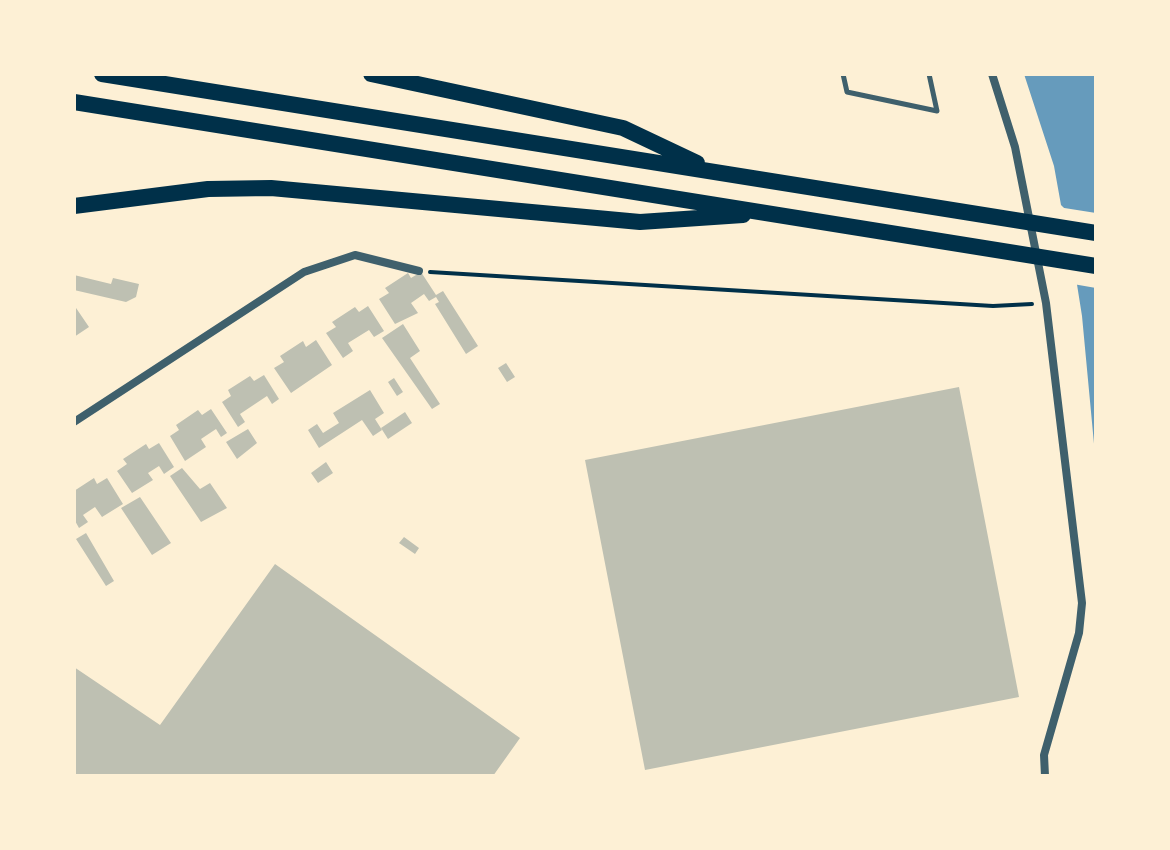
<!DOCTYPE html>
<style>
body{margin:0}
#map{position:relative;width:1170px;height:850px;overflow:hidden;background:#fdf0d5;font-family:Barlow,sans-serif}
canvas{display:block}
.frame{position:absolute;inset:0;border:76px solid #fdf0d5;pointer-events:none}
</style>
<div id="map">
<canvas width="1170" height="850"></canvas>
<div class="frame"></div>
</div>
<script>
const ctx = document.querySelector('canvas').getContext('2d');
ctx.lineJoin = 'round';
function fill(path, color) { ctx.fillStyle = color; ctx.fill(path, 'evenodd'); }
const poly = rows => new Path2D(rows.map(r => 'M' + r).join(''));
function trace(path, color, width, dash) { ctx.strokeStyle = color; ctx.lineWidth = width; ctx.lineCap = dash ? 'butt' : 'round'; ctx.setLineDash(dash || []); ctx.stroke(path); }
fill(poly([
 [1024,74,1096,74,1096,465,1082,316,1065,209,1061,205,1054,166]
]), '#669bbc');
fill(poly([
 [1058,207,1096,213,1096,288,1073,284,1061,210]
]), '#fdf0d5');
fill(poly([
 [421,272,436,295,443,291,478,346,466,354,435,304,439,302,436,297,429,301,424,294,411,303,418,313,395,324,379,299,389,293,385,288,408,273,411,278],
 [74,275,111,284,113,278,139,284,136,297,126,302,74,290],
 [74,305,89,327,74,337],
 [368,306,384,331,374,337,369,330,348,343,353,351,343,358,326,333,336,327,332,322,355,307,359,312],
 [403,324,420,351,410,358,440,404,432,409,382,338],
 [316,340,332,365,291,393,274,368,284,362,280,356,303,341,306,347],
 [506,363,515,377,507,382,498,368],
 [264,375,279,399,272,404,267,396,240,414,245,422,238,427,222,402,231,396,228,390,250,376,254,381],
 [394,378,403,392,397,396,388,382],
 [959,387,1019,697,645,770,585,460],
 [370,390,384,413,375,419,382,430,373,436,362,420,319,448,308,430,317,424,323,433,339,423,333,413],
 [211,409,227,433,221,437,216,429,201,439,206,447,185,461,170,436,179,430,176,425,198,410,202,415],
 [405,412,412,423,388,439,381,428],
 [248,429,257,443,237,459,226,442],
 [159,443,174,467,164,474,159,466,148,473,153,480,132,493,117,471,127,464,123,459,146,444,149,449],
 [326,462,333,473,318,483,311,473],
 [182,468,200,489,210,483,227,508,201,522,170,476],
 [94,478,97,484,107,478,123,504,102,517,95,507,83,515,88,522,79,528,74,519,74,491],
 [140,497,171,543,152,555,121,508],
 [86,533,114,581,106,586,76,539],
 [404,537,419,548,415,554,399,543],
 [275,564,520,738,493,776,74,776,74,667,160,725]
]), '#bec0b2');
trace(poly([
 [430,272,993,306,1032,304]
]), '#003049', 4);
trace(poly([
 [843,74,847,92,937,111,929,74]
]), '#3f606c', 5);
trace(poly([
 [992,74,1015,147,1046,303,1082,603,1079,633,1044,755,1045,776],
 [74,422,304,272,355,255,419,271]
]), '#3f606c', 8);
trace(poly([
 [102,74,1096,233],
 [371,74,623,128,697,163],
 [74,102,1096,266],
 [74,206,208,189,271,188,640,222,743,215]
]), '#003049', 16);
</script>
